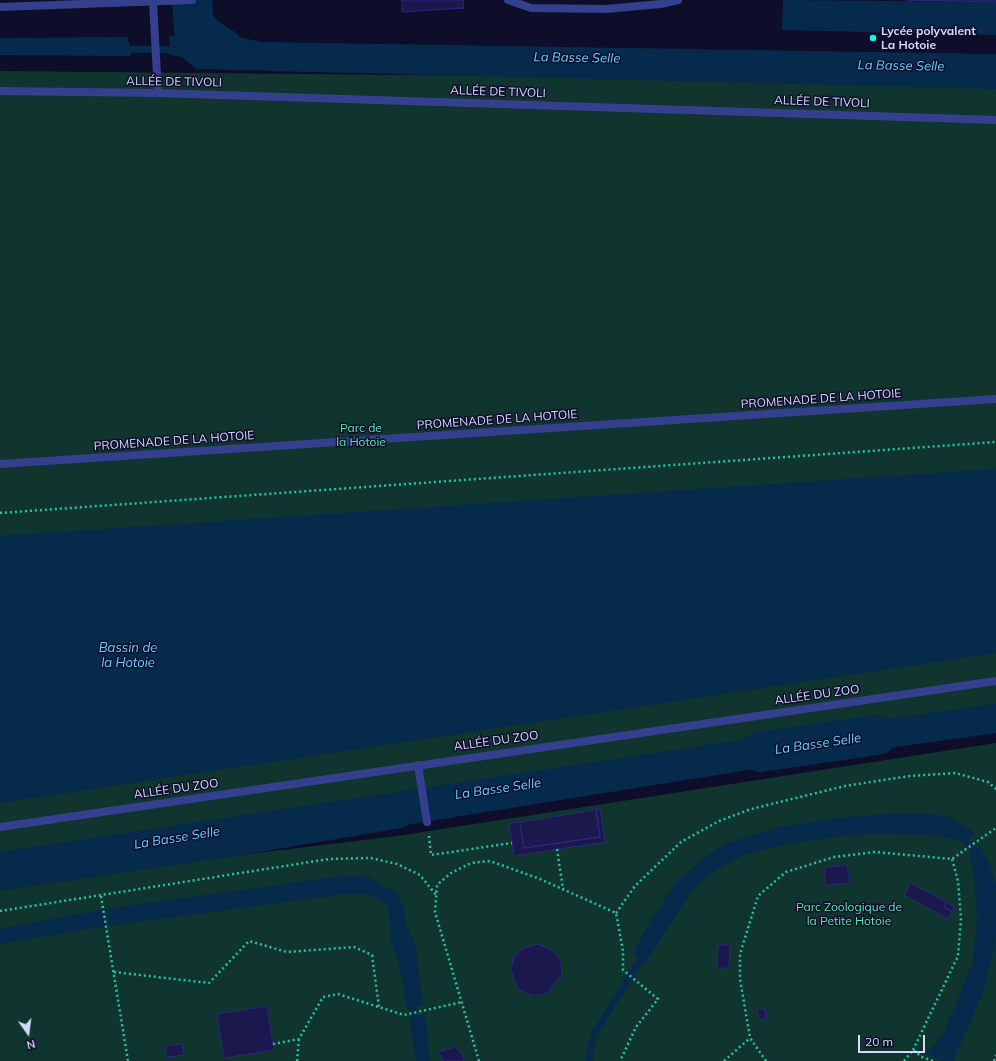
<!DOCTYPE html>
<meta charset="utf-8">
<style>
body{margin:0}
#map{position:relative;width:996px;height:1061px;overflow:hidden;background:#0e0e2a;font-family:Mulish,sans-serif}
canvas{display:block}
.north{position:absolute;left:8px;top:1013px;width:40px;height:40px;-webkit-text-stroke:3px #0e0e2a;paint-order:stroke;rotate:166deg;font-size:11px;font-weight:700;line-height:16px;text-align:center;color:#d7d8ff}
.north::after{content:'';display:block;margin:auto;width:14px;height:18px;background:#d7d8ff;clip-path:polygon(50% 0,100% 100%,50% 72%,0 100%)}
.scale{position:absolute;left:858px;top:1035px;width:67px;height:18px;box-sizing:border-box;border:2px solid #d7d8ff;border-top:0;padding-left:5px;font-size:12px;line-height:14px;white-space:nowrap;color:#d7d8ff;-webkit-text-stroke:3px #0e0e2a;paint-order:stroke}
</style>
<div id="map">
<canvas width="996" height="1061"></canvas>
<div class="north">N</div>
<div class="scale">20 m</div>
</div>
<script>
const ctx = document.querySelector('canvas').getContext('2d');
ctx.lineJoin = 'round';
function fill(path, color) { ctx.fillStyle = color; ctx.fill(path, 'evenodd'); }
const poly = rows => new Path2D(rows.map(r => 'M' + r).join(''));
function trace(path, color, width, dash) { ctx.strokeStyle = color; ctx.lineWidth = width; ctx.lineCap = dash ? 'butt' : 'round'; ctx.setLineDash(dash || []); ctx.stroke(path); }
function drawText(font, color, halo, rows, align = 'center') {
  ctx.font = font + ' Mulish,sans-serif'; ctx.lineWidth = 3; ctx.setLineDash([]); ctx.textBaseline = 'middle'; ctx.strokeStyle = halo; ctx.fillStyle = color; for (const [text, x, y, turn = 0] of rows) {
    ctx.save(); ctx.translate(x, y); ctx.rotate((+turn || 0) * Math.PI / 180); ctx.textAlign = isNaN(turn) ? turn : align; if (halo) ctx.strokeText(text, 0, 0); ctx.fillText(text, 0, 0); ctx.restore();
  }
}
fill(poly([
 [0,71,996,81,996,704,0,855],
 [996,743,996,1061,0,1061,0,884,397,836]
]), '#10352e');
fill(poly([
 [783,0,996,2,996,35,782,30],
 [209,9,219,23,236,36,261,42,996,54,996,89,196,69,182,57,170,55,169,36,174,36,178,32,178,10],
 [127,37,132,53,130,56,0,55,0,38],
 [996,469,996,653,0,803,0,536],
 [996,704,996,733,825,757,821,728],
 [813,729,817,759,411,824,402,828,230,857,0,891,0,852],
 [895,813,926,813,949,817,968,827,975,834,963,843,956,839,936,835,871,834,836,837,782,845,742,856,709,874,693,889,644,965,633,953,651,920,677,881,705,857,724,844,779,827,839,818],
 [980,847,991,867,996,885,996,933,994,950,983,993,953,1061,942,1061,927,1054,944,1032,958,1000,973,961,977,915,973,868,970,855],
 [350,875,368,877,397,893,403,907,407,927,416,946,423,1005,407,1009,401,973,391,941,389,913,387,906,371,895,346,894,101,927,0,944,0,929,111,908],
 [425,1015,430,1061,416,1061,409,1018]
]), '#052a4c');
trace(poly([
 [122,49,178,50],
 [961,834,980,857],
 [412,1000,416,1025],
 [589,1061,593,1036,644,954]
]), '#052a4c', 7);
trace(poly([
 [192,0,194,30,223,48],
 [760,752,877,735]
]), '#052a4c', 40);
const building = poly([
 [402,0,463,0,464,8,402,12,402,0],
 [906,0,996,0,996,2,906,0],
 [600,809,605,842,514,856,509,823,520,822,524,848,600,837,596,810,600,809],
 [596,810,600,837,524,848,520,822,596,810],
 [847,865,850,883,826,885,824,868,847,865],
 [911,883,946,902,944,907,952,912,948,919,904,895,911,883],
 [946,902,955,907,952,912,944,907,946,902],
 [538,944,553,951,561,960,562,978,558,978,548,993,536,996,525,993,517,987,511,970,514,957,523,948,538,944],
 [718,945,730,945,729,968,717,968,718,945],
 [267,1006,274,1050,224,1058,217,1014,267,1006],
 [764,1009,767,1018,760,1020,757,1010,764,1009],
 [182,1044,184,1055,167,1057,165,1046,182,1044],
 [455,1047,459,1050,465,1061,443,1061,439,1052,455,1047]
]);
fill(building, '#1a184d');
trace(building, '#2b287b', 1);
trace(poly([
 [0,513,996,442],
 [429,836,431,855,512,843],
 [557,849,563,889],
 [101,896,128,1061],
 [0,911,329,859,371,858,397,864,420,875,436,895],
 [616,913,635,886,681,842,719,821,751,809,845,786,910,776,955,773,988,782,996,789],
 [114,972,209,983,249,941,287,952,354,947,372,955,379,1007],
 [273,1044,299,1039,323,997,338,994,404,1015,462,1002],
 [913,1050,958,956,961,919,958,881,952,859],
 [297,1061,299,1039],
 [479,1061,435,912,437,885,451,873,471,863,490,861,540,879,616,913,623,951,623,970,658,999,636,1027,620,1061],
 [724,1061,750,1038],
 [766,1061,750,1038,740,979,740,954,758,896,786,872,834,857,875,852,952,859,996,828],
 [904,1061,913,1050,922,1057,933,1061],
 [994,1061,996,1055]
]), '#24c6a3', 2.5, [2, 3]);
trace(poly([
 [508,0,531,8,606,9,661,4,678,0]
]), '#343f8d', 8);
trace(poly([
 [153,2,158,93],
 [0,91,158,93,996,120],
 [0,464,996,399],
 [418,765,427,822],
 [0,827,996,681]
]), '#343f8d', 8);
trace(poly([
 [0,7,192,0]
]), '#343f8d', 8);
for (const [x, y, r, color] of [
 [873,38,4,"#03fff1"]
]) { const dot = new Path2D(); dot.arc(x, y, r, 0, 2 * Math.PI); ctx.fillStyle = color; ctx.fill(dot); trace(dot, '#0e0e2a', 1.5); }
drawText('bold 12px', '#d7d8ff', '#0e0e2a', [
 ["Lycée polyvalent",881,31],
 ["La Hotoie",881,45]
], 'left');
drawText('12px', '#d7d8ff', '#0e0e2a', [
 ["ALLÉE DE TIVOLI",174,82,1],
 ["ALLÉE DE TIVOLI",498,92,2],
 ["ALLÉE DE TIVOLI",822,102,2],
 ["PROMENADE DE LA HOTOIE",821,399,-4],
 ["PROMENADE DE LA HOTOIE",497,420,-4],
 ["PROMENADE DE LA HOTOIE",174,441,-4],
 ["ALLÉE DU ZOO",817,695,-8],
 ["ALLÉE DU ZOO",496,741,-8],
 ["ALLÉE DU ZOO",176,789,-8]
]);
drawText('12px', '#56ebaf', '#0e0e2a', [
 ["Parc de",361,428],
 ["la Hotoie",361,442],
 ["Parc Zoologique de",849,907],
 ["la Petite Hotoie",849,921]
]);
drawText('italic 13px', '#65d0ff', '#0e0e2a', [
 ["La Basse Selle",577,58,1],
 ["La Basse Selle",901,66,1],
 ["Bassin de",128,648],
 ["la Hotoie",128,663],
 ["La Basse Selle",818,744,-8],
 ["La Basse Selle",498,789,-8],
 ["La Basse Selle",177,838,-9]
]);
</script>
